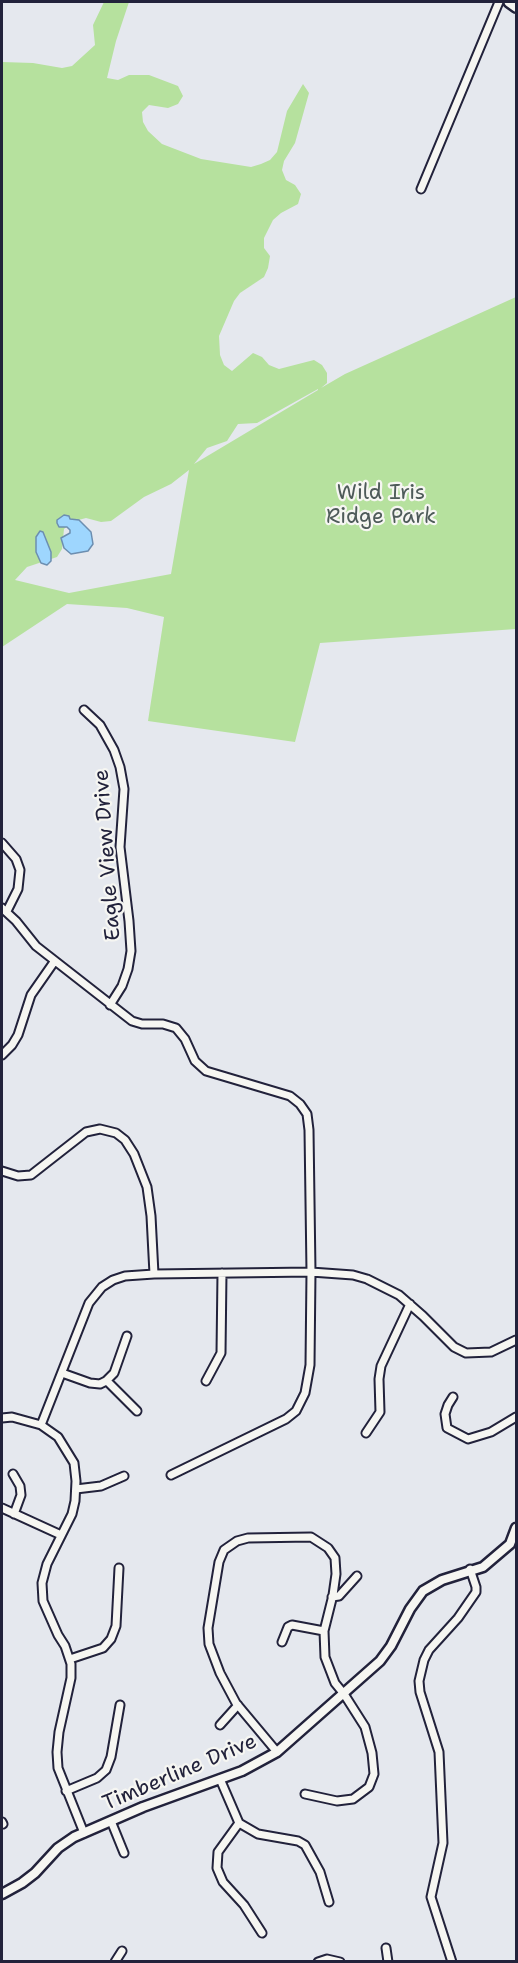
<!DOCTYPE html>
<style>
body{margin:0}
#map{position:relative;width:518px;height:1963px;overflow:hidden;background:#e5e8ee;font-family:"Shantell Sans",sans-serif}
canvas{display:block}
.frame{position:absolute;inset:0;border:3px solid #22223b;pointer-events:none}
</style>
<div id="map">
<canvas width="518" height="1963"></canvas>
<div class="frame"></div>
</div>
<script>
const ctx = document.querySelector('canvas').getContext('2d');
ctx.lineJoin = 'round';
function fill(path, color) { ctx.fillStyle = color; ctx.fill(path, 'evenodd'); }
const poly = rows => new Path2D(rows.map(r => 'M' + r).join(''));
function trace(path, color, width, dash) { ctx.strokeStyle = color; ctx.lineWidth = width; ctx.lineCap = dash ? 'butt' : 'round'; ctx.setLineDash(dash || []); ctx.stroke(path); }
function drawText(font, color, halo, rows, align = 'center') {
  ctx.font = font + ' "Shantell Sans",sans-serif'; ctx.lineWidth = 4.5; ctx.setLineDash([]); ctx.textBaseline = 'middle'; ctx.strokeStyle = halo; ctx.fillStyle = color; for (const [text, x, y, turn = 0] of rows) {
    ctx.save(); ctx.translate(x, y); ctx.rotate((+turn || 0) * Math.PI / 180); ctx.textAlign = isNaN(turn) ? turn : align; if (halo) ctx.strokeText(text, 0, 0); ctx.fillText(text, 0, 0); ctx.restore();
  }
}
fill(poly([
 [104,2,129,2,116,41,107,78,118,80,129,75,149,75,178,86,183,96,178,104,168,108,149,105,142,112,143,122,148,131,162,144,201,159,251,167,261,164,270,160,277,152,287,111,303,84,309,93,295,143,284,161,282,170,286,180,295,185,301,194,298,204,281,213,273,220,264,238,264,248,270,256,268,268,264,277,240,293,234,301,219,336,220,355,224,365,232,371,253,353,262,357,269,365,279,369,314,360,322,365,327,373,327,383,321,388,345,374,516,297,516,629,320,643,295,742,148,721,164,617,127,608,67,604,2,647,2,62,33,63,62,68,72,66,95,45,93,25],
 [318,389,318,390,194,464,207,448,227,441,238,424,257,423],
 [189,470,171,574,69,593,15,580,27,567,57,557,62,549,64,529,71,522,86,518,101,522,111,521,144,497,171,484]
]), '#b6e19e');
const water = poly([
 [64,515,69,516,70,519,79,520,91,532,93,544,88,551,71,554,64,548,61,538,70,533,70,530,67,527,59,527,57,523,57,520,64,515],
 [40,531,43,532,51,552,51,561,47,565,41,563,36,552,36,537,40,531]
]);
fill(water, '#9ed6fe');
trace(water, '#6c8eb0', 1.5);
const minor = poly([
 [421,189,499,2],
 [84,710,100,725,114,750,120,767,124,789,120,847,129,921,131,951,128,969,122,986,110,1005],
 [2,843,16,859,20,870,18,889,7,911],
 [2,908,16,921,36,946,132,1021,142,1024,163,1024,176,1028,185,1039,195,1061,206,1071,290,1096,300,1104,307,1114,309,1130,311,1272,310,1365,305,1393,296,1411,286,1419,171,1475],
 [2,1055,12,1045,18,1035,31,995,54,962],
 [2,1171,18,1176,31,1175,86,1132,100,1129,116,1133,125,1140,134,1154,147,1187,151,1216,154,1274],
 [62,1373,90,1383,100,1384,106,1381,114,1373,127,1336],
 [107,1381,137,1411],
 [206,1381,221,1353,222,1273],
 [453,1397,448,1405,445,1414,447,1428,468,1439,491,1432,516,1417],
 [2,1418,12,1417,41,1425,58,1437,74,1463,76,1481,75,1501,72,1514,47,1564,42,1583,43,1601,58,1635,65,1646,71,1664,71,1678,59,1732,57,1752,58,1768,84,1833],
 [41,1425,89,1303,102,1287,113,1280,125,1276,154,1274,311,1272,353,1275,367,1279,399,1295,423,1316,454,1347,466,1353,491,1352,516,1340],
 [366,1433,380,1412,379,1379,381,1366,410,1304],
 [13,1474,20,1486,21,1495,14,1514],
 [76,1489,101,1486,124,1476],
 [2,1508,61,1535],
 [332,1597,339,1596,357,1576],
 [282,1642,288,1627,292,1625,324,1631],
 [70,1659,103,1648,111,1639,116,1626,119,1568],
 [220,1725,238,1705],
 [277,1752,236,1703,220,1673,209,1644,208,1628,219,1562,224,1550,237,1541,248,1538,311,1537,328,1548,335,1558,336,1574,333,1595,324,1631,325,1657,335,1683,344,1694,365,1727,372,1753,374,1774,369,1787,353,1799,337,1801,305,1794],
 [220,1779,239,1823,258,1834,298,1841,305,1845,320,1872,329,1902],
 [66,1791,97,1778,106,1770,111,1757,120,1705],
 [111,1821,124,1853],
 [2,1822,3,1824],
 [239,1823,218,1852,217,1868,223,1882,244,1905,262,1933],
 [386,1948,388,1962],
 [115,1962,122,1951],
 [318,1962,327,1959,340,1962],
 [452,1962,431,1897,443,1843,439,1752,420,1692,419,1681,424,1660,429,1650,458,1618,476,1592,476,1587,470,1569]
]);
const tertiary = poly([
 [2,1894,22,1883,35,1873,58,1848,74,1837,143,1807,242,1771,277,1752,380,1661,391,1646,410,1609,423,1591,442,1580,483,1567,510,1544,516,1528]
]);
const secondary = poly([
 [509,2,516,7]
]);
trace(minor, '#22223b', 11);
trace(tertiary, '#22223b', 13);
trace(secondary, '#22223b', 14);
trace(minor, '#f6f6f2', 7);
trace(tertiary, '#f6f6f2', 8);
trace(secondary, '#f6f6f2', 9);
drawText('21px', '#4e5b59', '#f6f6f2', [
 ["Wild Iris",381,494],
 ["Ridge Park",381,518]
]);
drawText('21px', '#22223b', '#f6f6f2', [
 ["Eagle View Drive",108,855,-94],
 ["Timberline Drive",180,1773,-23]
]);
</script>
